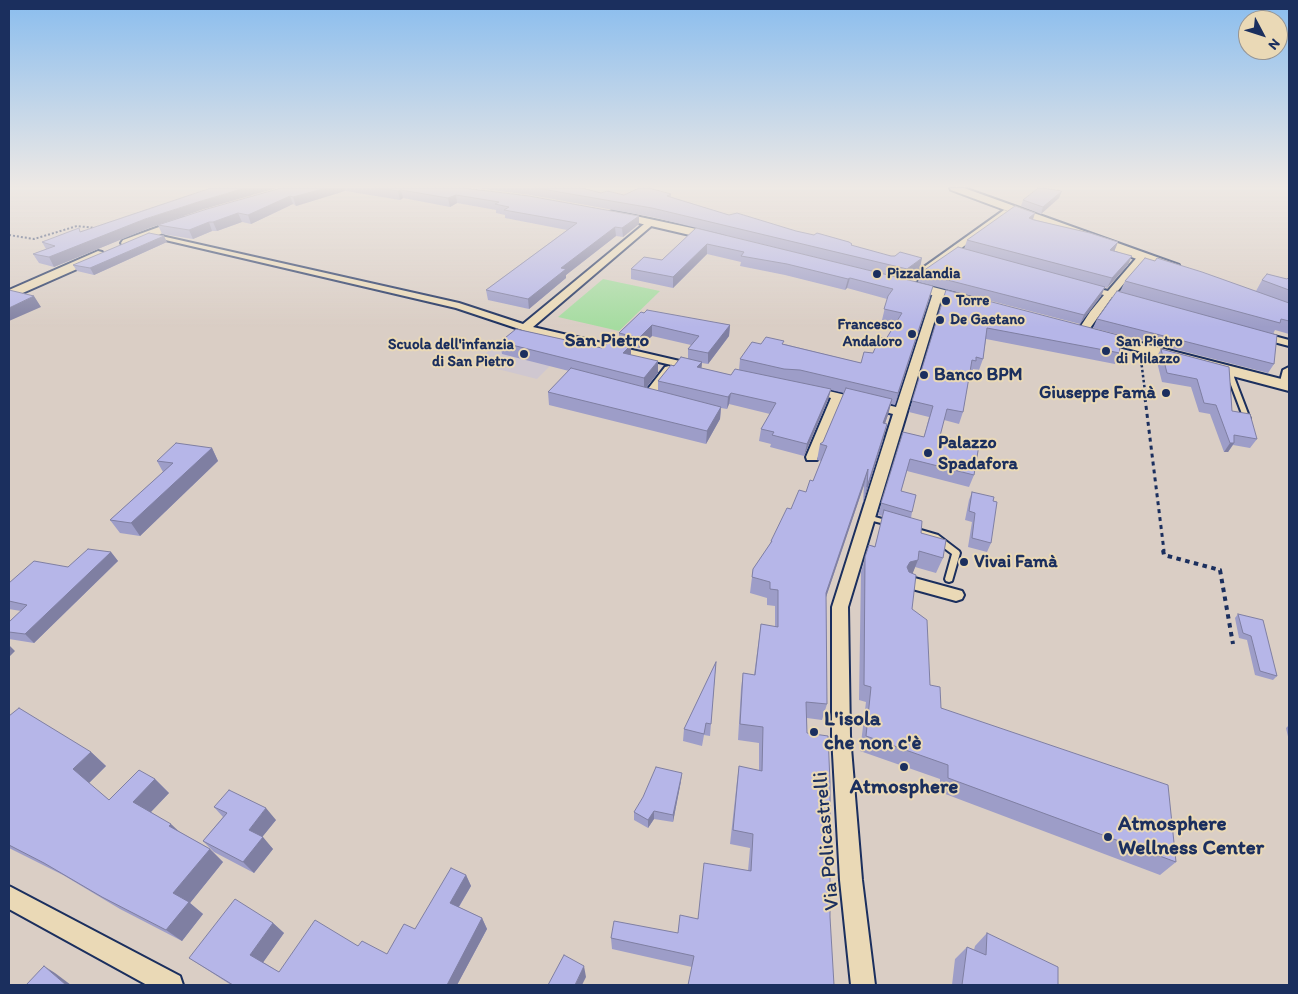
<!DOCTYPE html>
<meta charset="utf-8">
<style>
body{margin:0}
#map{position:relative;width:1298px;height:994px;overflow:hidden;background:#dacec5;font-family:Itim,sans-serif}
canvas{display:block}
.frame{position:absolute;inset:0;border:10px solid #1b2f5e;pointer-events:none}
.north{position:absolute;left:1238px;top:10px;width:50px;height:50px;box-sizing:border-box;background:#ead9b6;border:1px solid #979593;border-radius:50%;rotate:130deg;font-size:14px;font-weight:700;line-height:20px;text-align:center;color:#1b2f5e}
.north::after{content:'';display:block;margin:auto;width:18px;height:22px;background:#1b2f5e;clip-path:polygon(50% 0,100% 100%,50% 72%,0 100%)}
</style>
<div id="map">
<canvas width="1298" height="994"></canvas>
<div class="frame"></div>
<div class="north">N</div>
</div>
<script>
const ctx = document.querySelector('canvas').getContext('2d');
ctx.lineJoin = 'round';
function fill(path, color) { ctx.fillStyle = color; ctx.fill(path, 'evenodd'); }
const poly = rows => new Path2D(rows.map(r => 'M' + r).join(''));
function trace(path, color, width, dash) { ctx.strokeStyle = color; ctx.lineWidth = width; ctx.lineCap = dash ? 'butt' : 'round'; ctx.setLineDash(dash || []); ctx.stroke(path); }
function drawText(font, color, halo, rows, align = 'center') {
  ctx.font = font + ' Itim,sans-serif'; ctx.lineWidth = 4; ctx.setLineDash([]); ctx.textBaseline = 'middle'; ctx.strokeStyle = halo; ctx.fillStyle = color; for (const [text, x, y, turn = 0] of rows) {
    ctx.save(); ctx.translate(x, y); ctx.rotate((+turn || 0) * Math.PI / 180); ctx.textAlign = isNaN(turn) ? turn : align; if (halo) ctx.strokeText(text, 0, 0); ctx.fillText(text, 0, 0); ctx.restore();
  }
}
fill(poly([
 [512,332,571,345,537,379,474,363]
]), '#cfc7d0');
fill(poly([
 [603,279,660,291,619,331,558,317]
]), '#a5dca0');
const lane = poly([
 [1233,369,1236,371,1234,377,1250,419,1249,420,1245,420,1244,419,1228,377,1230,371,1233,369],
 [865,515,868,515,889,521,893,523,889,525,865,519,864,517,865,515],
 [914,528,938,535,959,551,960,553,952,581,949,582,946,581,945,579,952,554,932,539,911,533,910,531,911,529,914,528]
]);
const street = poly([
 [1004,210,1011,212,909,286,903,286,903,282,1004,210],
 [649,220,656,222,533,327,697,365,698,367,697,369,693,370,525,331,456,308,144,235,148,233,459,303,523,324,649,220],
 [1142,254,1146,257,1116,293,1135,298,1135,302,1112,297,1086,334,1078,334,1077,332,1090,312,1104,295,1082,289,1082,285,1108,291,1139,255,1142,254],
 [938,290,943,293,848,607,850,736,862,880,875,985,851,985,840,880,832,736,832,607,893,414,842,401,818,457,817,460,807,460,806,457,831,398,808,392,806,390,812,387,896,407,933,293,938,290],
 [1259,332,1289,340,1289,346,1255,337,1254,335,1255,333,1259,332],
 [669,366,673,367,674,369,673,371,652,398,644,398,642,396,644,394,665,367,669,366],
 [1289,367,1289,387,1281,387,1279,385,1283,370,1289,367],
 [911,577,962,591,964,595,962,599,956,601,905,587,903,583,905,579,911,577],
 [9,886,180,976,183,985,147,985,9,909,9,886]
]);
const secondary = poly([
 [950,188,964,188,1179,265,1180,268,1179,271,1169,271,951,190,950,188],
 [612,211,720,234,726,238,720,242,608,216,606,214,612,211],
 [184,218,190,221,188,223,131,246,123,246,121,243,123,240,184,218],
 [98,251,102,252,104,255,102,258,9,299,9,290,98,251],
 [906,280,975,298,977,301,970,305,901,287,899,284,901,281,906,280],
 [1094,331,1289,381,1289,391,1089,338,1087,335,1089,332,1094,331]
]);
trace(lane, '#1b2f5e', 4);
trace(street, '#1b2f5e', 4);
trace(secondary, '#1b2f5e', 4);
trace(poly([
 [9,235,34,239,77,226,95,228]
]), '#1b2f5e', 2, [2, 2]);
trace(poly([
 [1141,360,1146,399]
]), '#1b2f5e', 2.5, [2.5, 2.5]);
trace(poly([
 [1145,398,1164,551]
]), '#1b2f5e', 3, [4, 4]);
trace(poly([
 [1163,550,1164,555,1220,570,1233,644]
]), '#1b2f5e', 4, [4.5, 4.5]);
fill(lane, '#ead9b6');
fill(street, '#ead9b6');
fill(secondary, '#ead9b6');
fill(poly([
 [281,188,463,188,639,216,639,224,623,237,616,236,566,275,566,278,529,309,488,300,486,290,567,230,505,218,505,215,496,213,496,210,457,203,450,207,403,198,400,200,345,191,296,206,293,204,251,224,242,222,217,231,212,231,193,239,162,234,158,225],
 [475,188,582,188,601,193,624,195,671,194,671,197,729,215,852,246,920,268,904,279,652,217,530,195],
 [1062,191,1059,198,1041,214,1021,206,1023,200],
 [201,210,149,228,54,267,39,263,33,254,46,249,42,242,81,231],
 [1035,213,1033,219,1118,242,1114,251,1128,265,1107,288,1105,287,1101,296,1080,324,918,282,920,273,964,249,967,240],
 [696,228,930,297,895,405,891,404,885,424,883,440,863,503,864,485,826,597,827,704,822,720,807,718,807,733,830,782,692,967,612,949,611,938,678,933,697,919,748,871,750,848,730,844,737,781,739,766,759,771,759,743,738,740,741,689,743,673,754,675,761,624,775,627,775,606,767,605,767,598,750,593,753,569,770,544,771,541,791,509,806,492,813,481,821,461,817,460,820,444,823,442,844,393,831,390,828,400,804,456,770,447,771,444,759,441,761,429,770,414,729,404,727,409,721,408,720,419,706,444,549,405,548,392,569,371,502,354,500,342,602,348,619,343,619,333,641,312,730,325,729,336,708,364,702,363,701,368,731,375,739,370,740,359,761,344,784,344,861,363,873,353,886,339,896,324,882,320,887,299,847,288,845,290,785,275,740,266,741,262,707,254,673,288,631,279,631,269,662,260],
 [652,336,691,345,688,349,688,359,674,366,658,381,658,391,646,388,658,373,631,355,631,346,639,348],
 [167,242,94,275,77,271,73,265],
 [1155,261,1256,291,1262,280,1287,279,1289,277,1289,334,1275,330,1273,334,1274,364,1268,373,1093,328,1097,319,1120,292,1125,281],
 [946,290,1120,353,1115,364,986,339,983,359,979,370,973,369,972,372,970,372,963,412,959,424,944,420,940,436,974,475,969,487,907,471,901,491,912,512,911,518,921,533,943,558,936,573,915,567,912,574,912,609,930,685,941,708,1176,862,1160,875,940,792,940,779,860,751,866,702,859,700,861,572,869,545,875,546,883,516,878,515,903,432,924,437,929,417,909,412],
 [1161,349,1229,367,1232,411,1257,439,1250,448,1233,445,1228,452,1224,452,1210,414,1199,412,1191,387,1162,382,1156,358],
 [212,448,218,461,140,536,120,533,110,520,163,472,157,461],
 [972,492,991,543,987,552,968,547,972,522,965,520,969,500],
 [111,552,118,561,34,643,9,639,9,622,21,611,9,609,9,583,68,567],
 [1238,614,1277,676,1273,680,1255,675,1247,640,1239,638,1235,618],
 [716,662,710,736,704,735,702,746,683,741,684,729],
 [9,716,91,752,106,766,89,783,109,800,155,779,169,793,151,812,178,831,210,849,223,862,190,903,203,914,182,941,120,909,63,875,9,848],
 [1289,725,1289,741,1286,728],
 [681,781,673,822,654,819,648,828,634,820,634,812],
 [214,807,276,820,262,837,273,849,254,873,214,852,203,841,223,817],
 [466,875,471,886,459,907,482,918,487,929,457,985,231,985,189,958,273,923,284,933,263,962,279,972,358,946,387,954,415,929],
 [987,933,1058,985,952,985,955,959,967,947,974,950,975,946]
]), '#9d9dc8');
fill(poly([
 [245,188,277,188,201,210,149,228,54,267,49,257,145,219,198,202],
 [326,188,345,188,345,191,296,206,293,197],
 [401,190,403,198,400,200,398,191],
 [1062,191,1059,198,1041,214,1043,207],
 [456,195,457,203,450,207,448,198],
 [290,196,293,204,251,224,248,215],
 [238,213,242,222,217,231,213,222],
 [1035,213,1032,222,1029,218],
 [639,216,639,224,623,237,622,228],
 [209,222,212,231,193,239,189,230],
 [615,227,616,236,566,275,566,278,529,309,528,299,561,268],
 [164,236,167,242,94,275,90,268],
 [1118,242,1114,252,1110,250],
 [707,244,707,254,673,288,673,277],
 [1132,256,1128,265,1107,288,1112,278],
 [922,258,920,268,904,279,907,269],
 [850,278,847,288,845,290,848,279],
 [933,286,930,297,895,405,898,393],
 [1105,287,1101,296,1080,324,1084,315],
 [34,296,41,307,9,321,9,308],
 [652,325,652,336,639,348,639,338],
 [730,325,729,336,708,364,708,353],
 [631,345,631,357,623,353],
 [658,361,658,373,644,390,644,378],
 [702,362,701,373,697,367],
 [831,389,828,400,804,456,807,444],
 [731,393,729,404,727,409,728,397],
 [892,399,888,415,879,439,883,423],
 [721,407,720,419,706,444,707,431],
 [887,424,883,440,863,503,867,487],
 [1230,443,1234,443,1228,452,1224,452],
 [212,448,218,461,140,536,131,523],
 [868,469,864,485,822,609,826,593],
 [111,552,118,561,34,643,25,634],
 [918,560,912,575,901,582,907,567,910,562],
 [9,645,15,651,9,657],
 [91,752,106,766,89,783,73,769],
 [682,773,681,781,673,822,673,815],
 [155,779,169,793,148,815,133,802],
 [266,808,276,820,259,841,249,830],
 [654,811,654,819,648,828,648,820],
 [171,824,185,837,169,826],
 [263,837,273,849,254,873,243,862],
 [210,849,223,862,190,903,203,914,182,941,166,930,173,893],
 [466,875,471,886,455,913,450,903],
 [482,918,487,929,457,985,447,985],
 [273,923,284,933,262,964,250,955],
 [44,966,55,973,71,985,66,985],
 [584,966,586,977,582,985,575,985]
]), '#7f7fa2');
const building = poly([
 [211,188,245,188,198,202,145,219,49,257,33,254,55,246,42,242,79,228,80,232,211,188],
 [281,188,326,188,293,197,290,196,248,215,238,213,213,222,209,222,189,230,158,225,207,209,281,188],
 [376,188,463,188,529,196,639,216,622,228,615,227,561,268,566,269,528,299,486,290,577,223,504,210,509,207,495,204,499,202,456,195,448,198,401,190,398,191,376,188],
 [536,188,582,188,601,193,607,191,624,195,639,188,649,188,671,194,667,196,729,215,737,213,796,231,814,235,817,233,849,242,852,244,851,245,891,256,895,256,900,252,922,258,907,269,652,208,536,188],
 [1038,188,1043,188,1062,191,1043,207,1023,200,1038,188],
 [1015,206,1035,213,1029,218,1034,220,1090,233,1118,242,1110,250,1132,256,1112,278,967,240,1015,206],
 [696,228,933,286,898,393,800,370,784,369,740,359,752,342,761,344,766,337,784,341,782,344,861,363,864,352,873,353,880,337,886,339,902,313,884,309,888,296,893,289,850,278,848,279,787,264,741,256,744,252,707,244,673,277,631,269,644,257,662,260,696,228],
 [149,233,164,236,90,268,73,265,149,233],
 [958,247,1105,287,1084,315,920,273,958,247],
 [1145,258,1155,261,1157,258,1202,272,1289,303,1289,321,1281,319,1280,323,1125,281,1145,258],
 [1267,274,1287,279,1289,277,1289,290,1262,280,1267,274],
 [9,290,34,296,9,308,9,290],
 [946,290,1118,335,1120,353,987,328,983,359,976,357,976,361,972,360,963,412,947,409,940,436,979,445,974,475,910,459,901,491,916,495,912,512,881,503,903,432,924,437,933,406,912,401,946,290],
 [1117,291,1277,335,1274,364,1097,319,1117,291],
 [647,310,730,325,708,353,688,349,699,336,652,325,639,338,619,333,641,312,644,313,647,310],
 [516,329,602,348,610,341,631,345,623,353,658,361,644,378,500,342,516,329],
 [1161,349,1229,367,1232,411,1250,414,1257,439,1234,435,1234,443,1230,443,1216,405,1204,403,1197,379,1167,373,1161,349],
 [681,357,702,362,697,367,731,375,735,369,831,389,807,444,772,435,774,432,761,429,776,403,731,393,728,397,658,381,671,365,674,366,681,357],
 [571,368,721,407,707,431,548,392,571,368],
 [846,388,892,399,883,423,887,424,867,487,868,469,826,593,827,704,806,702,807,733,828,736,830,782,830,917,834,985,688,985,694,956,611,938,614,921,678,933,680,915,698,919,704,863,751,871,753,834,733,830,739,766,762,771,763,727,740,724,743,673,755,675,761,624,778,627,778,590,770,589,770,582,752,577,753,569,772,541,771,541,787,508,791,509,799,490,806,492,810,480,813,481,827,446,820,444,823,442,846,388],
 [176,443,212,448,131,523,110,520,173,463,157,461,176,443],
 [972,492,994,497,993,501,997,502,991,543,972,538,975,513,969,511,972,492],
 [884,510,922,521,921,533,946,540,943,558,919,551,918,560,910,562,907,567,909,572,916,575,912,609,927,620,930,685,940,687,941,708,1168,785,1176,862,948,778,948,765,866,736,871,687,864,685,865,557,869,545,875,547,884,510],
 [88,549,111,552,25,634,9,632,9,622,27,605,9,601,9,583,34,561,68,567,88,549],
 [1238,614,1263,620,1277,676,1260,671,1251,636,1243,633,1238,614],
 [716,662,711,724,706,723,704,734,684,729,716,662],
 [19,708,91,752,73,769,109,800,139,770,155,779,133,802,171,824,169,826,210,849,173,893,189,902,166,930,102,897,44,863,9,845,9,716,19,708],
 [656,767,682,773,673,815,654,811,648,820,634,812,643,797,656,767],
 [229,790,266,808,249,830,263,837,243,862,203,841,227,813,214,807,229,790],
 [451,868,466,875,450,903,482,918,447,985,233,985,189,958,235,899,273,923,250,955,279,972,315,920,358,946,362,941,387,954,404,924,415,929,451,868],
 [987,933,1058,967,1058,985,962,985,967,947,986,955,987,933],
 [564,955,584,966,575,985,548,985,564,955],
 [44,966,66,985,26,985,44,966]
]);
fill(building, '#b6b6e8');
trace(building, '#7f7fa2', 1);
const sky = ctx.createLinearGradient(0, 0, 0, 327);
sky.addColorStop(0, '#8abdee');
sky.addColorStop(0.57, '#eee9e5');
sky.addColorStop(1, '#eee9e500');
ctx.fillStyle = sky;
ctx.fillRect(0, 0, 1298, 327);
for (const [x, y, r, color] of [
 [877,274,5,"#1b2f5e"],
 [946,301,5,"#1b2f5e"],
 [940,320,5,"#1b2f5e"],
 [912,334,5,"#1b2f5e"],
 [1106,351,5,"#1b2f5e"],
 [524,354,5,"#1b2f5e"],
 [924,375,5,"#1b2f5e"],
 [1166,393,5,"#1b2f5e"],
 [928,453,5,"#1b2f5e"],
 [964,562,5,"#1b2f5e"],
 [814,732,5,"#1b2f5e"],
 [904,767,5,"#1b2f5e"],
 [1108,837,5,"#1b2f5e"]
]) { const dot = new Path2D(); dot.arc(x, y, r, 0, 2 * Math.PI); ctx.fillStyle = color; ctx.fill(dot); trace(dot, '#ead9b6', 2); }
drawText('bold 15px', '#1b2f5e', '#ead9b6', [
 ["Pizzalandia",887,274],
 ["Torre",956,301],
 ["De Gaetano",950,320],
 ["Francesco",902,325,"right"],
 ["Andaloro",902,342,"right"],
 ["San Pietro",1116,342],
 ["di Milazzo",1116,359],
 ["Scuola dell'infanzia",514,345,"right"],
 ["di San Pietro",514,362,"right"]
], 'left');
drawText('bold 18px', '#1b2f5e', '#ead9b6', [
 ["Banco BPM",934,375],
 ["Giuseppe Famà",1156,393,"right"],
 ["Palazzo",938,443],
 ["Spadafora",938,464],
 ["Vivai Famà",974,562]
], 'left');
drawText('bold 19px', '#1b2f5e', '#ead9b6', [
 ["San Pietro",607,341]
]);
drawText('bold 21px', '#1b2f5e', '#ead9b6', [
 ["L'isola",824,720],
 ["che non c'è",824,744],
 ["Atmosphere",904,788,"center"],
 ["Atmosphere",1118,825],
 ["Wellness Center",1118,849]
], 'left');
drawText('21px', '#1b2f5e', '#ead9b6', [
 ["Via Policastrelli",827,841,-95]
]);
</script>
